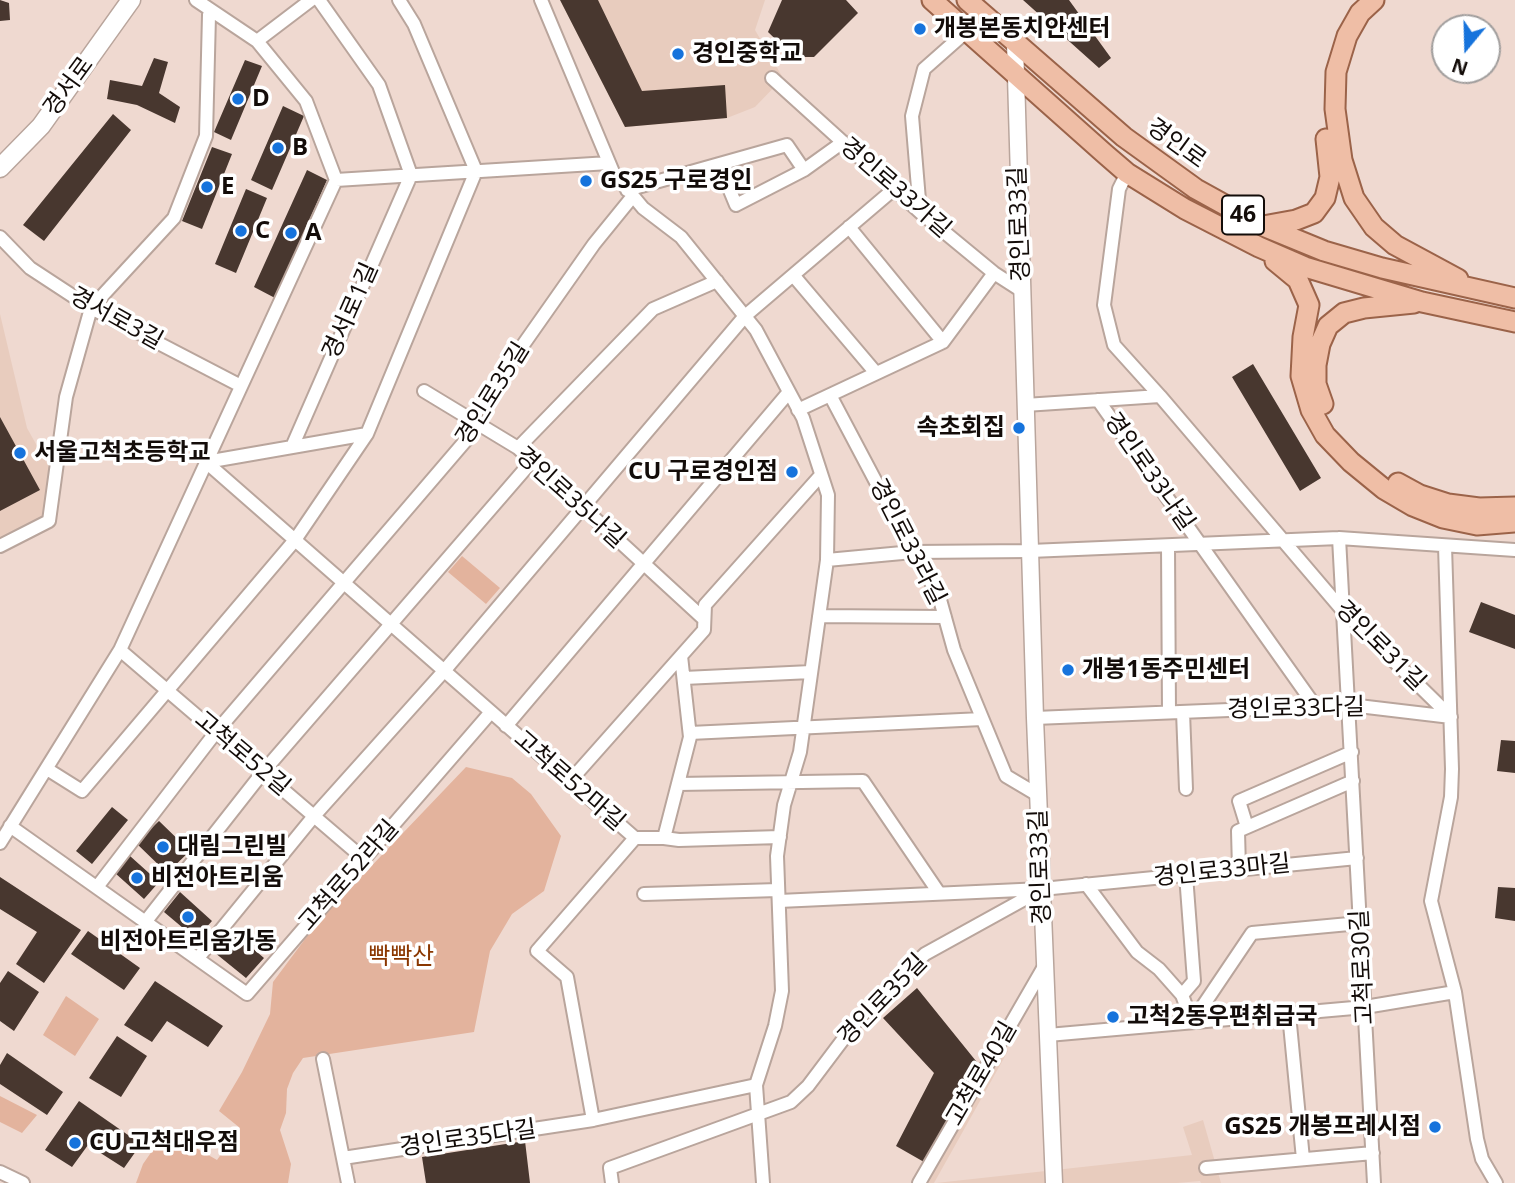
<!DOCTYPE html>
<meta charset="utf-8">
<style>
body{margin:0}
#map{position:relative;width:1515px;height:1183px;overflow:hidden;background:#efd9d0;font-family:"Open Sans",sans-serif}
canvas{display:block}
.north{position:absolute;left:1431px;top:14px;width:70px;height:70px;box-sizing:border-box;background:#fff;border:2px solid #a19e9d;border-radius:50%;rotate:199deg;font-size:19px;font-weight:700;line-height:28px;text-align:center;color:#130c09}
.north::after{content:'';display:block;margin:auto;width:24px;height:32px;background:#1673dc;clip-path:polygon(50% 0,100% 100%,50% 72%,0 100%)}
</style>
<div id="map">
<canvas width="1515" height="1183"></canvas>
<div class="north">N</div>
</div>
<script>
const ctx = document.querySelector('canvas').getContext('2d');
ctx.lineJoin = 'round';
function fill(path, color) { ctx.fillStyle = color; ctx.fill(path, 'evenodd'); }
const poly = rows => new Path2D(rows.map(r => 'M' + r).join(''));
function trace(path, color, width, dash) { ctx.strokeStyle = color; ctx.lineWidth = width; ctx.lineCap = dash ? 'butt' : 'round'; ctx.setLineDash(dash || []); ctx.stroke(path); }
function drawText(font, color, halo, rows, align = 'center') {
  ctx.font = font + ' "Open Sans","Noto Sans KR",sans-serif'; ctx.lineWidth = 7; ctx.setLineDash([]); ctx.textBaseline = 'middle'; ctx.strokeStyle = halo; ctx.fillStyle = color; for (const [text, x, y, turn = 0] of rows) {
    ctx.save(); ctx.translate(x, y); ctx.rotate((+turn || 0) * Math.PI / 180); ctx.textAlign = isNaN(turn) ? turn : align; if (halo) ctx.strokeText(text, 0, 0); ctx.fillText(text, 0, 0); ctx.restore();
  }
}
fill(poly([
 [560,0,765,0,755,30,783,78,755,107,727,118,625,127],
 [0,314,27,428,55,478,49,521,0,546],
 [990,1043,1008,1051,934,1183,912,1183],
 [1203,1120,1221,1183,1201,1183,1200,1181,1177,1183,936,1183,1192,1155,1183,1127]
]), '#e8ccbe');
fill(poly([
 [462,556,500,588,486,604,448,572],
 [466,767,512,778,531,794,561,836,544,891,512,914,490,951,474,1032,303,1058,293,1073,287,1089,286,1113,280,1130,291,1164,288,1183,136,1183,143,1164,166,1131,217,1160,240,1128,219,1111,242,1072,270,1014,273,982,317,923],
 [66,996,99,1019,75,1056,43,1035],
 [0,1096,37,1115,22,1133,0,1122]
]), '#e3b39d');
fill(poly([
 [0,0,9,3,10,20,0,21],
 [560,0,598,0,642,91,725,85,727,118,625,127],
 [782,0,846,0,858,13,814,57,794,57,768,32],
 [1023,0,1069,0,1111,58,1099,68],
 [154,58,168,62,159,93,180,107,175,123,137,105,107,99,110,80,142,86],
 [245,60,262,66,231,140,214,132],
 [283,106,304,116,272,190,251,180],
 [113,114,131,130,44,241,23,225],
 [212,147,232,154,202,229,182,221],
 [307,170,327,180,275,298,254,287],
 [246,189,267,198,236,273,215,264],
 [1253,364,1321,478,1300,491,1232,377],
 [0,417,40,490,0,511],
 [1481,602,1515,615,1515,649,1469,632],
 [1501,740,1515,741,1515,773,1497,771],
 [112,807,128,820,92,864,76,851],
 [159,821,190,851,167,873,136,843],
 [130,856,159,882,144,899,115,873],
 [0,877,81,930,44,983,16,964,37,932,0,909],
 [1498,887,1515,888,1515,921,1495,918],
 [180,892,212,921,196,939,164,912],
 [229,928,264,958,246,978,209,948],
 [88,931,140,968,124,990,71,954],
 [8,971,39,992,14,1031,0,1021,0,983],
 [155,981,223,1026,208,1047,167,1021,152,1042,124,1025],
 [917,988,980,1066,924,1162,896,1146,934,1073,883,1018],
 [117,1036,147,1056,121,1097,89,1078],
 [7,1053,63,1092,47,1115,0,1084,0,1065],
 [79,1101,141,1144,124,1168,88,1145,72,1167,45,1150],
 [525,1141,530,1183,426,1183,422,1157]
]), '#48372f');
const minor = poly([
 [196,0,257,41,306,101,336,180],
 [541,0,613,172,643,208,681,237,756,330,803,418,828,495,827,560,800,752,784,805,777,856,782,991,775,1026,756,1085,763,1183],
 [257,41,311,0],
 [772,78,920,212,994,273,1022,291],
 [719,164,736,205,804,170,843,142],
 [1127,173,1119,189,1104,305,1114,345,1160,396,1344,612,1451,717],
 [336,180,609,163],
 [627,190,787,145,804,170],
 [920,212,912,116,924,69,967,31],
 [849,227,943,342],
 [0,237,30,268,91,308,241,386],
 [793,275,876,373],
 [424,391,518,448,704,619],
 [830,395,913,552,939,596,954,650,1006,776,1038,795],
 [1098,400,1315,706],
 [1025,405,1160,396],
 [798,410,943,342,994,273],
 [292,447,411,175,379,85,319,0],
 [518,448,653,309,717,281],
 [206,462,635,838,537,951,567,977,593,1120],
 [206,462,367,434],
 [1339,538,1374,1183],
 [0,546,49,521,66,397,91,308,174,218,206,136,209,15,211,10],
 [1168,546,1169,712],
 [1445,546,1452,769,1451,797,1431,901,1455,992,1477,1139,1482,1159,1496,1183],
 [827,560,913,552,1030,551,1339,538,1515,550],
 [819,616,945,617],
 [120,650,364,859],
 [684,678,811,672],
 [1183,712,1186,789],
 [1035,718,1350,705,1451,717],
 [506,726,789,392],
 [690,733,982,719],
 [47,769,82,791,295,540,367,434,476,171,414,24,399,0],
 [570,781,704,630,705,605,821,475],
 [678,784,863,781,939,893],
 [10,826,247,994,491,712],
 [1247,827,1239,801,1352,752],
 [635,838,664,838,690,737,681,656],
 [664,838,679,840,780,837],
 [0,843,120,650,336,180],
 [1239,869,1238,831,1353,781],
 [1186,875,1194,981,1182,995,1192,1022],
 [1086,884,1137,952,1159,969,1182,995],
 [97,887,216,732,473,432,473,421,478,409,594,244,633,196],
 [644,894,778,890],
 [779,901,1042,889,1357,858],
 [146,921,263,772,532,461],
 [198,958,314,816,444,671,745,316,894,189],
 [1289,1014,1303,1159],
 [1192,1022,1252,933,1360,923],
 [1048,1035,1365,1007,1455,992],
 [323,1059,348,1183],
 [343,1158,593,1120,756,1085],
 [1206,1168,1373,1153],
 [0,1172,23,1183],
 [612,1183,610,1168,791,1102,808,1086,860,1017,925,954,1039,891],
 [919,1183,1045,965]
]);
const tertiary = poly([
 [1015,43,1035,718,1054,1183]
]);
const secondary = poly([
 [0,168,41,126,131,0]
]);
const primary = poly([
 [932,0,1105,154,1127,173,1185,209,1259,247,1305,267,1422,302,1515,322],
 [967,0,1124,137,1196,189,1263,226,1324,251,1382,268,1515,298],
 [1374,0,1360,13,1347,36,1336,72,1335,109,1342,160,1354,198,1374,227,1395,245,1458,279],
 [1263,226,1296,220,1314,213,1325,198,1330,177,1326,139],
 [1275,261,1298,280,1309,305,1303,337,1301,376,1311,410,1325,435,1351,462,1384,489,1413,506,1443,518,1477,525,1515,522],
 [1323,404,1316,384,1316,365,1320,344,1328,326,1344,313,1364,308,1414,303],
 [1398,483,1420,495,1448,504,1479,508,1515,507]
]);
trace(minor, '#b9a59c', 16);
trace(tertiary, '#b9a59c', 19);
trace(secondary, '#b9a59c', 21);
trace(primary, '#9b6349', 23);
trace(minor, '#fff', 12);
trace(tertiary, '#fff', 16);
trace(secondary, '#fff', 18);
trace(primary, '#efbea6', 19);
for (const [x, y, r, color] of [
 [920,29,7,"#1673dc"],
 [678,54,7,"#1673dc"],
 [238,99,7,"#1673dc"],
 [278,148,7,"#1673dc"],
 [586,181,7,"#1673dc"],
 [207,187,7,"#1673dc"],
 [241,231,7,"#1673dc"],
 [291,233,7,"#1673dc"],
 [1019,428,7,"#1673dc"],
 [20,453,7,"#1673dc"],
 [792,472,7,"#1673dc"],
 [1068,670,7,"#1673dc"],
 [163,847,7,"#1673dc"],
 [137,878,7,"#1673dc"],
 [188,917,7,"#1673dc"],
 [1113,1017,7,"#1673dc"],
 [1435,1127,7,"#1673dc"],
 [75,1143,7,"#1673dc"]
]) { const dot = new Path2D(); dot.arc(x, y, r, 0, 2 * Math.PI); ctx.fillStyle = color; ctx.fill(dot); trace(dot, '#fff', 2.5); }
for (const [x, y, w] of [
 [1243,215,42]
]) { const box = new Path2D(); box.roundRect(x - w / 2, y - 19.5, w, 39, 5); ctx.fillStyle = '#fff'; ctx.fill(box); trace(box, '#130c09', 2); }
drawText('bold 23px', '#130c09', null, [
 ["46",1243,215]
]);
drawText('bold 24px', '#130c09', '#fff', [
 ["개봉본동치안센터",934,29],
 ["경인중학교",692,54],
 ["D",252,99],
 ["B",292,148],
 ["GS25 구로경인",600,181],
 ["E",221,187],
 ["C",255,231],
 ["A",305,233],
 ["속초회집",1005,428,"right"],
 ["서울고척초등학교",34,453],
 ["CU 구로경인점",778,472,"right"],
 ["개봉1동주민센터",1082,670],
 ["대림그린빌",177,847],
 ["비전아트리움",151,878],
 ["비전아트리움가동",188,942,"center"],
 ["고척2동우편취급국",1127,1017],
 ["GS25 개봉프레시점",1421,1127,"right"],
 ["CU 고척대우점",89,1143]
], 'left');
drawText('24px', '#130c09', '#fff', [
 ["경서로",69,87,-54],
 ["경인로",1176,144,36],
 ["경인로33가길",895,188,41],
 ["경인로33길",1020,224,-92],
 ["경서로1길",351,311,-66],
 ["경서로3길",116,319,29],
 ["경인로35길",493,394,-58],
 ["경인로33나길",1149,472,55],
 ["경인로35나길",570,498,42],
 ["경인로33라길",907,542,63],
 ["경인로31길",1380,646,45],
 ["경인로33다길",1296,709,-1],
 ["고척로52길",242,754,40],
 ["고척로52마길",569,781,41],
 ["경인로33길",1041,867,-92],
 ["경인로33마길",1222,871,-6],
 ["고척로52라길",349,876,-49],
 ["고척로30길",1363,967,-93],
 ["경인로35길",883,1000,-46],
 ["고척로40길",982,1074,-60],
 ["경인로35다길",468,1139,-8]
]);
drawText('24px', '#8a3700', '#fff', [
 ["빡빡산",401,957]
]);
</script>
